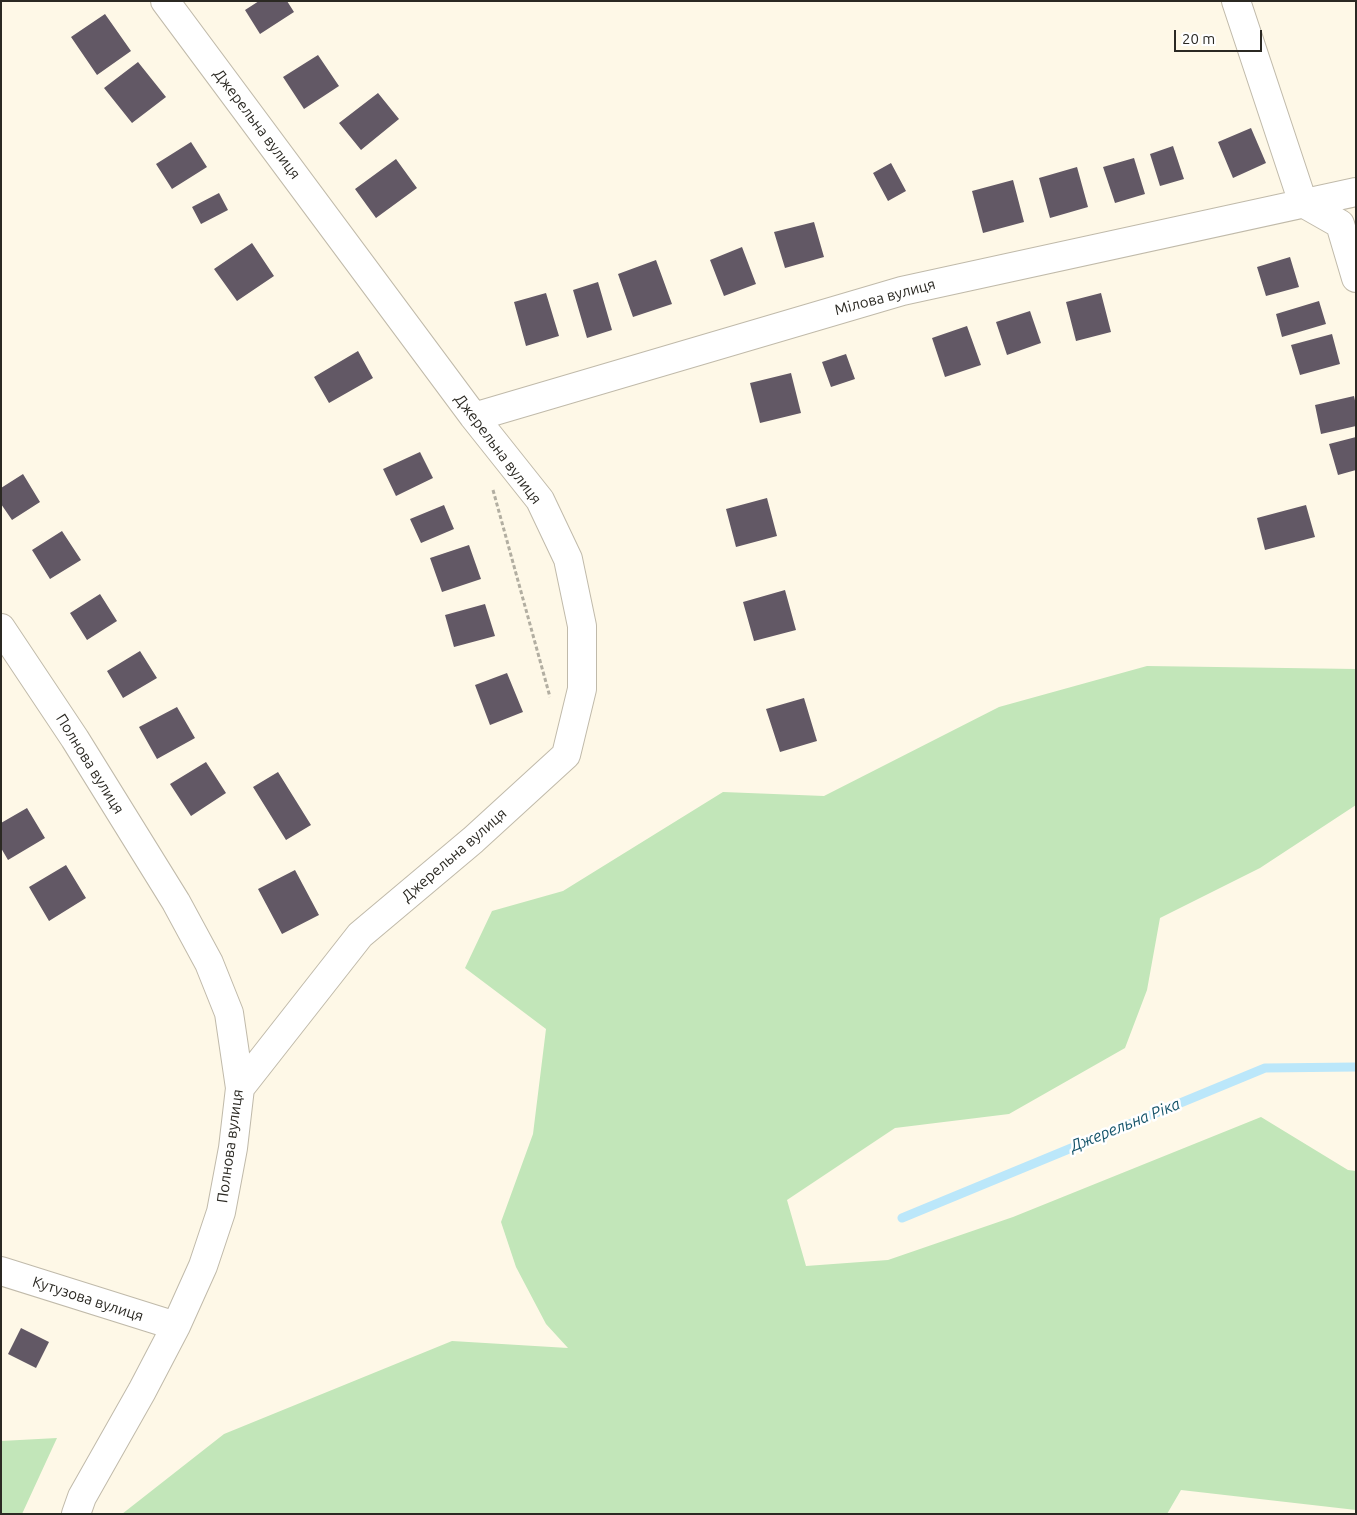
<!DOCTYPE html>
<meta charset="utf-8">
<style>
body{margin:0}
#map{position:relative;width:1357px;height:1515px;overflow:hidden;background:#fef8e7;font-family:Ubuntu,sans-serif}
canvas{display:block}
.frame{position:absolute;inset:0;border:2px solid #2b2923;pointer-events:none}
.scale{position:absolute;left:1174px;top:30px;width:88px;height:22px;box-sizing:border-box;border:2px solid #2b2923;border-top:0;padding-left:6px;font-size:15px;line-height:18px;white-space:nowrap;color:#2b2923;-webkit-text-stroke:4px #fff;paint-order:stroke}
</style>
<div id="map">
<canvas width="1357" height="1515"></canvas>
<div class="frame"></div>
<div class="scale">20 m</div>
</div>
<script>
const ctx = document.querySelector('canvas').getContext('2d');
ctx.lineJoin = 'round';
function fill(path, color) { ctx.fillStyle = color; ctx.fill(path, 'evenodd'); }
const poly = rows => new Path2D(rows.map(r => 'M' + r).join(''));
function trace(path, color, width, dash) { ctx.strokeStyle = color; ctx.lineWidth = width; ctx.lineCap = dash ? 'butt' : 'round'; ctx.setLineDash(dash || []); ctx.stroke(path); }
function drawText(font, color, halo, rows, align = 'center') {
  ctx.font = font + ' Ubuntu,sans-serif'; ctx.lineWidth = 5; ctx.setLineDash([]); ctx.textBaseline = 'middle'; ctx.strokeStyle = halo; ctx.fillStyle = color; for (const [text, x, y, turn = 0] of rows) {
    ctx.save(); ctx.translate(x, y); ctx.rotate((+turn || 0) * Math.PI / 180); ctx.textAlign = isNaN(turn) ? turn : align; if (halo) ctx.strokeText(text, 0, 0); ctx.fillText(text, 0, 0); ctx.restore();
  }
}
fill(poly([
 [1147,666,1356,669,1356,805,1260,868,1160,918,1147,990,1125,1048,1009,1114,895,1128,787,1200,806,1266,888,1260,1013,1217,1261,1117,1348,1170,1356,1171,1356,1510,1181,1490,1167,1514,122,1514,224,1434,452,1341,568,1348,546,1324,516,1267,501,1222,533,1134,546,1029,465,968,492,911,563,891,723,792,824,796,999,707],
 [57,1438,22,1514,1,1514,1,1441]
]), '#c2e6b9');
trace(poly([
 [902,1218,1265,1068,1356,1067]
]), '#bbe7fa', 9);
fill(poly([
 [259,1,287,1,294,12,260,34,245,10],
 [105,14,131,51,97,75,71,37],
 [318,55,339,86,304,109,283,77],
 [138,62,166,97,132,123,104,88],
 [378,93,399,119,361,150,339,123],
 [1251,128,1266,163,1233,178,1218,142],
 [191,142,207,167,172,189,156,164],
 [1173,146,1184,179,1160,186,1150,154],
 [1134,158,1145,194,1115,203,1103,167],
 [396,159,417,188,376,218,355,189],
 [891,163,906,191,888,201,873,173],
 [1077,167,1088,207,1050,218,1039,178],
 [1013,180,1024,222,983,233,972,191],
 [219,193,228,210,201,224,192,207],
 [814,222,824,257,785,268,774,232],
 [252,243,274,276,237,301,214,269],
 [742,247,756,284,724,296,710,260],
 [1290,257,1299,287,1266,296,1257,267],
 [656,260,672,304,633,317,618,274],
 [598,282,612,330,587,338,573,290],
 [546,293,559,336,526,346,514,302],
 [1101,293,1111,332,1076,341,1066,302],
 [1319,301,1326,324,1282,337,1276,314],
 [1030,311,1041,343,1007,355,996,322],
 [967,326,981,365,945,377,932,338],
 [1332,334,1340,364,1300,375,1291,345],
 [358,351,373,378,329,403,314,377],
 [846,354,855,379,831,387,822,362],
 [791,373,801,413,760,423,750,383],
 [1354,396,1356,405,1356,426,1321,434,1315,405],
 [1356,437,1356,470,1338,475,1329,444],
 [420,452,433,478,396,496,383,469],
 [23,474,40,502,12,520,1,504,1,488],
 [767,498,777,536,736,547,726,509],
 [444,505,454,529,421,543,410,519],
 [1306,505,1315,537,1265,550,1257,518],
 [62,531,81,560,50,579,32,550],
 [469,545,481,579,442,592,430,558],
 [785,590,796,630,754,641,743,602],
 [100,594,117,621,87,640,70,613],
 [485,604,495,636,454,647,445,615],
 [140,651,157,678,123,698,107,671],
 [507,673,523,712,490,725,475,685],
 [804,698,817,741,780,752,766,709],
 [177,707,195,738,157,759,139,727],
 [206,762,226,793,191,816,170,784],
 [278,772,311,825,286,840,253,787],
 [27,808,45,838,8,860,1,848,1,823],
 [66,865,86,898,49,921,29,887],
 [295,870,319,915,282,934,258,889],
 [21,1328,49,1342,36,1368,8,1354]
]), '#625865');
const minor = poly([
 [165,1,474,417,540,500,568,559,582,626,582,689,566,755,473,840,360,935,240,1088],
 [1236,1,1303,203],
 [1303,203,1340,224,1356,278],
 [474,417,902,291,1356,192],
 [1,628,75,739,176,902,209,963,229,1013,240,1088,233,1148,221,1212,203,1266,176,1326,142,1391,82,1497,76,1514],
 [1,1271,176,1326]
]);
trace(minor, '#c0baaa', 30);
trace(poly([
 [493,490,550,697]
]), '#b2aea1', 3, [4, 2.5]);
trace(minor, '#fff', 28);
drawText('15px', '#2b2923', '#fff', [
 ["Джерельна вулиця",257,124,53],
 ["Мілова вулиця",885,297,-15],
 ["Джерельна вулиця",498,449,53],
 ["Полнова вулиця",90,764,58],
 ["Джерельна вулиця",454,855,-41],
 ["Полнова вулиця",230,1146,-82],
 ["Кутузова вулиця",88,1299,18]
]);
drawText('italic 16px', '#15546a', '#fff', [
 ["Джерельна Ріка",1125,1125,-22]
]);
</script>
